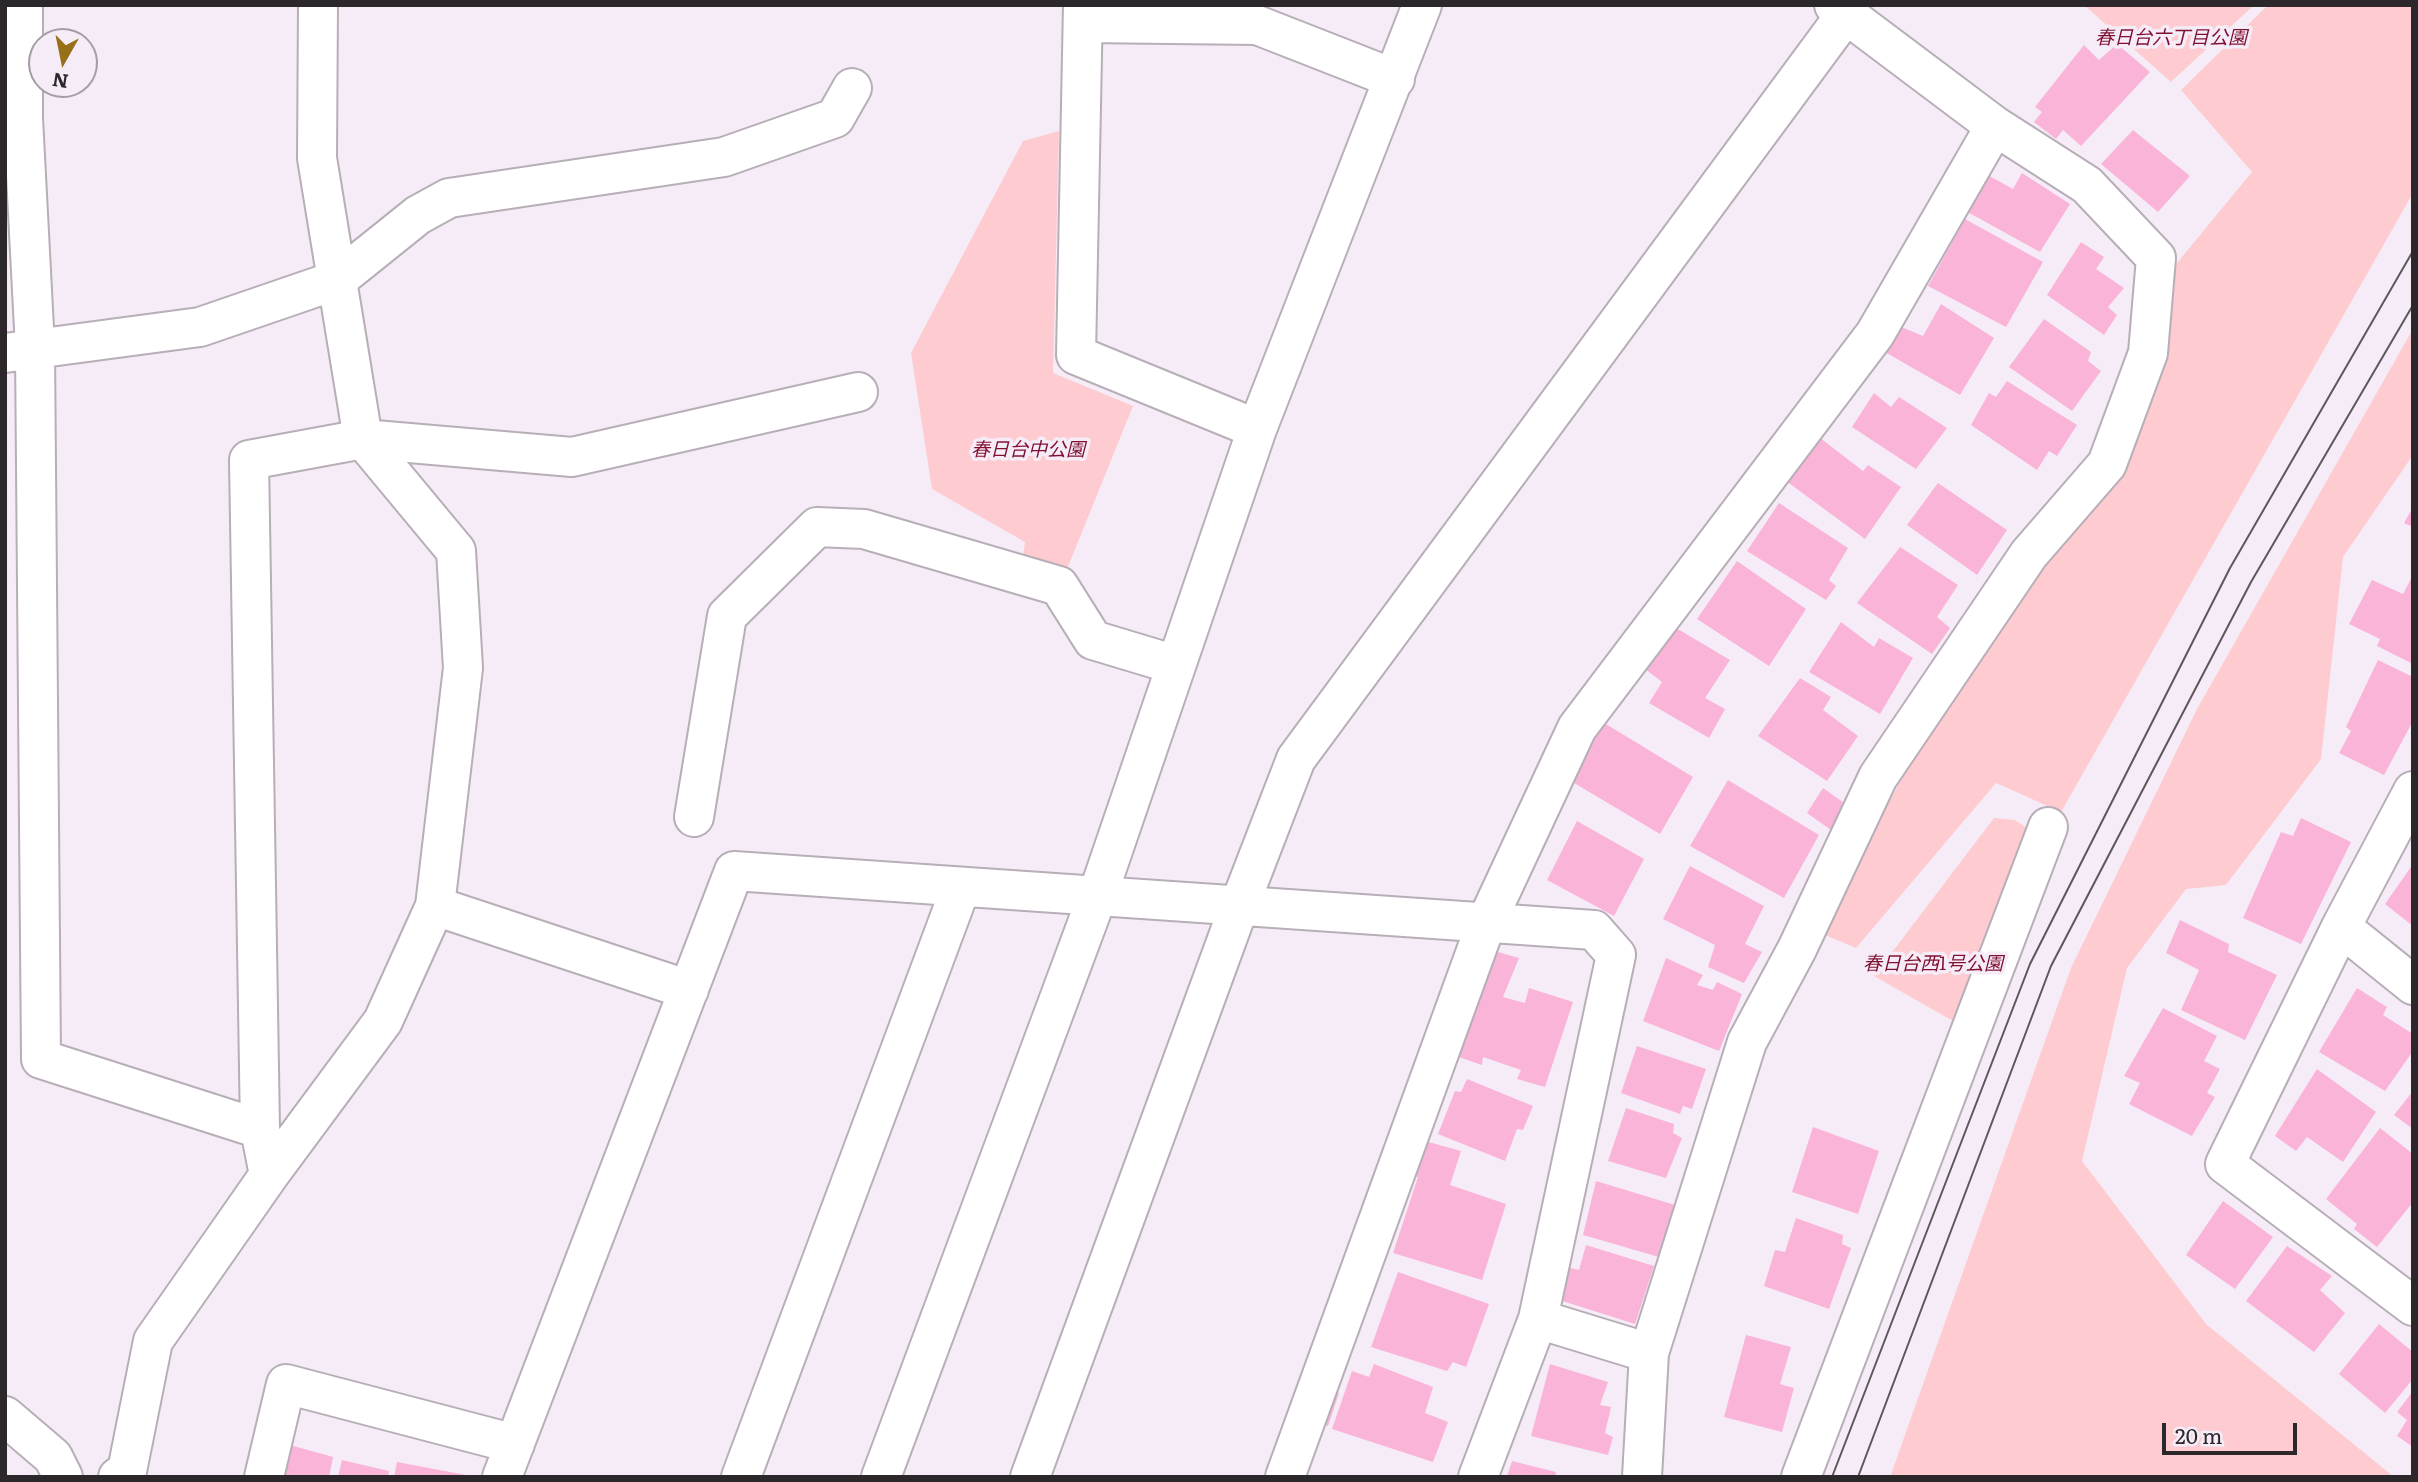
<!DOCTYPE html>
<meta charset="utf-8">
<style>
body{margin:0}
#map{position:relative;width:2418px;height:1482px;overflow:hidden;background:#f6ecf7;font-family:Literata,serif}
canvas{display:block}
.frame{position:absolute;inset:0;border:7px solid #2b272b;pointer-events:none}
.north{position:absolute;left:28px;top:28px;width:70px;height:70px;box-sizing:border-box;background:#f6ecf7;border:2px solid #a59da5;border-radius:50%;rotate:189deg;font-size:19px;font-weight:700;line-height:28px;text-align:center;color:#2b272b}
.north::after{content:'';display:block;margin:auto;width:24px;height:32px;background:#96711a;clip-path:polygon(50% 0,100% 100%,50% 72%,0 100%)}
.scale{position:absolute;left:2162px;top:1423px;width:135px;height:32px;box-sizing:border-box;border:4px solid #2b272b;border-top:0;padding-left:9px;font-size:21px;line-height:24px;white-space:nowrap;color:#2b272b;-webkit-text-stroke:5px #f6ecf7;paint-order:stroke}
</style>
<div id="map">
<canvas width="2418" height="1482"></canvas>
<div class="frame"></div>
<div class="north">N</div>
<div class="scale">20 m</div>
</div>
<script>
const ctx = document.querySelector('canvas').getContext('2d');
ctx.lineJoin = 'round';
function fill(path, color) { ctx.fillStyle = color; ctx.fill(path, 'evenodd'); }
const poly = rows => new Path2D(rows.map(r => 'M' + r).join(''));
function trace(path, color, width, dash) { ctx.strokeStyle = color; ctx.lineWidth = width; ctx.lineCap = dash ? 'butt' : 'round'; ctx.setLineDash(dash || []); ctx.stroke(path); }
function drawText(font, color, halo, rows, align = 'center') {
  ctx.font = font + ' Literata,"Noto Sans JP",serif'; ctx.lineWidth = 7; ctx.setLineDash([]); ctx.textBaseline = 'middle'; ctx.strokeStyle = halo; ctx.fillStyle = color; for (const [text, x, y, turn = 0] of rows) {
    ctx.save(); ctx.translate(x, y); ctx.rotate((+turn || 0) * Math.PI / 180); ctx.textAlign = isNaN(turn) ? turn : align; if (halo) ctx.strokeText(text, 0, 0); ctx.fillText(text, 0, 0); ctx.restore();
  }
}
fill(poly([
 [2084,5,2254,5,2171,82],
 [2268,5,2413,5,2413,193,2061,812,1996,783,1856,948,1820,933,1902,778,2030,577,2119,469,2163,280,2252,172,2181,90],
 [1059,131,1053,373,1133,406,1065,574,1022,565,1025,542,932,489,911,353,1023,141],
 [2413,329,2413,455,2343,557,2321,759,2226,885,2186,889,2127,968,2082,1161,2206,1324,2394,1477,1890,1477,2071,968,2197,709],
 [1994,818,2015,820,2030,830,1953,1021,1874,976]
]), '#fdcbd0');
fill(poly([
 [2117,44,2150,72,2081,146,2063,130,2056,139,2034,122,2042,112,2035,107,2084,45,2099,60],
 [2133,130,2190,176,2158,212,2101,164],
 [1984,173,2013,189,2022,173,2070,204,2040,252,1964,210],
 [1965,219,2043,262,2006,327,1928,286],
 [2081,242,2104,257,2096,269,2124,288,2108,307,2117,315,2104,335,2047,295],
 [1941,304,1994,338,1960,395,1883,351,1899,326,1923,336],
 [2044,319,2091,352,2088,361,2101,371,2072,411,2009,367],
 [2007,381,2077,425,2057,456,2049,451,2037,470,1971,425,1989,393,1996,397],
 [1874,393,1891,407,1899,397,1947,428,1916,469,1852,427],
 [1815,434,1863,471,1868,465,1901,487,1865,539,1782,478],
 [1938,483,2007,530,1977,575,1907,525],
 [1779,503,1848,548,1829,580,1836,586,1826,600,1747,551],
 [2413,507,2413,527,2404,523],
 [1900,547,1958,585,1937,617,1950,628,1932,654,1857,603],
 [1737,561,1806,609,1769,666,1697,619],
 [2413,575,2413,664,2377,646,2380,639,2349,624,2372,580,2403,594],
 [1841,622,1874,647,1879,638,1913,658,1880,714,1809,672],
 [1671,625,1730,660,1705,698,1725,709,1709,738,1649,703,1662,682,1641,666],
 [2378,660,2413,677,2413,721,2384,775,2339,753,2351,731,2346,727],
 [1800,678,1831,697,1823,710,1858,736,1827,781,1758,736],
 [1601,721,1693,777,1660,834,1564,777],
 [1728,780,1819,835,1784,898,1690,846],
 [1823,788,1847,805,1831,830,1807,813],
 [2301,818,2351,842,2301,944,2243,918,2281,832,2293,836],
 [1577,821,1644,859,1614,916,1547,880],
 [2413,864,2413,926,2385,904],
 [1690,866,1764,906,1745,944,1762,952,1744,983,1708,967,1715,945,1663,919],
 [2180,920,2229,944,2228,952,2277,975,2245,1040,2181,1010,2199,970,2166,953],
 [1484,948,1519,958,1503,997,1525,1003,1529,988,1573,1002,1545,1087,1517,1079,1521,1070,1483,1057,1482,1065,1447,1053],
 [1666,958,1703,975,1697,985,1713,990,1717,982,1742,994,1719,1051,1643,1021],
 [2357,988,2387,1007,2383,1015,2413,1034,2413,1051,2385,1091,2319,1052],
 [2163,1008,2217,1036,2204,1061,2220,1069,2207,1093,2215,1097,2192,1136,2129,1104,2140,1083,2124,1076],
 [1637,1046,1706,1069,1692,1109,1683,1106,1680,1114,1621,1093],
 [2317,1069,2376,1112,2343,1162,2307,1137,2296,1151,2275,1136],
 [1467,1079,1533,1106,1523,1130,1517,1129,1505,1161,1438,1134,1455,1091,1461,1092],
 [2413,1091,2413,1129,2394,1115],
 [1626,1108,1674,1124,1673,1133,1682,1138,1666,1178,1608,1161],
 [1813,1127,1879,1151,1858,1214,1792,1192],
 [2380,1128,2413,1154,2413,1202,2377,1247,2354,1229,2357,1224,2326,1199],
 [1418,1139,1461,1151,1450,1185,1506,1204,1482,1280,1393,1253,1418,1177,1407,1175],
 [1596,1181,1675,1205,1659,1257,1583,1235],
 [2223,1201,2273,1237,2235,1289,2186,1255],
 [1796,1218,1843,1235,1842,1244,1851,1248,1829,1309,1764,1286,1775,1250,1785,1252],
 [1586,1245,1654,1266,1635,1324,1556,1299,1567,1267,1579,1270],
 [2287,1246,2332,1276,2320,1290,2345,1313,2314,1352,2246,1301],
 [1398,1272,1489,1304,1466,1367,1453,1362,1447,1371,1371,1347],
 [2379,1324,2413,1352,2413,1379,2385,1413,2339,1374],
 [1746,1335,1791,1347,1780,1384,1794,1388,1782,1432,1724,1417],
 [1374,1364,1433,1387,1425,1413,1448,1422,1433,1462,1332,1429,1352,1371,1369,1377],
 [1550,1364,1608,1382,1600,1405,1611,1407,1605,1433,1613,1437,1608,1455,1531,1436],
 [1324,1387,1339,1393,1328,1426,1311,1423],
 [2413,1391,2413,1447,2397,1436,2407,1420,2397,1412],
 [290,1445,333,1457,329,1477,283,1477],
 [342,1460,389,1471,388,1477,338,1477],
 [1512,1461,1556,1472,1555,1477,1507,1477],
 [397,1462,466,1475,465,1477,394,1477]
]), '#f9b4d8');
const minor = poly([
 [23,5,23,118,35,348,41,1059,260,1129],
 [1083,5,1076,355,1257,429],
 [1084,23,1257,25,1395,79],
 [5,353,200,327,337,280,418,215,449,198,724,157,835,118,852,88],
 [2413,791,2341,927,2225,1164,2413,1306],
 [694,817,727,616,817,527,864,529,1059,586,1093,640,1176,665],
 [435,906,689,990],
 [2341,927,2413,985],
 [269,1175,260,1129,249,460,363,439,572,457,858,392],
 [1538,1319,1649,1353],
 [5,1416,53,1457,63,1477],
 [118,1477,127,1471,153,1341,269,1175,383,1021,435,906,463,668,456,551,363,439,317,158,318,5],
 [264,1477,286,1384,515,1444],
 [502,1477,734,871,1594,930,1616,955,1538,1319,1478,1477],
 [741,1477,961,887],
 [881,1477,1097,897,1257,429,1422,5],
 [1030,1477,1240,904,1296,759,1846,14],
 [1285,1477,1487,921,1577,728,1875,334,1995,126],
 [1642,1477,1649,1353,1747,1042,1797,949,1878,777,2029,554,2107,464,2148,353,2156,258,2087,185,1995,126,1834,5],
 [1801,1477,2048,827]
]);
trace(minor, '#b7aeb8', 42);
trace(minor, '#fff', 38);
trace(poly([
 [1832,1477,2030,964,2230,568,2413,251],
 [1858,1477,2051,966,2251,582,2413,305]
]), '#5d575d', 2);
drawText('italic 19px', '#7f0f31', '#f6ecf7', [
 ["春日台六丁目公園",2171,38],
 ["春日台中公園",1028,450],
 ["春日台西1号公園",1933,964]
]);
</script>
